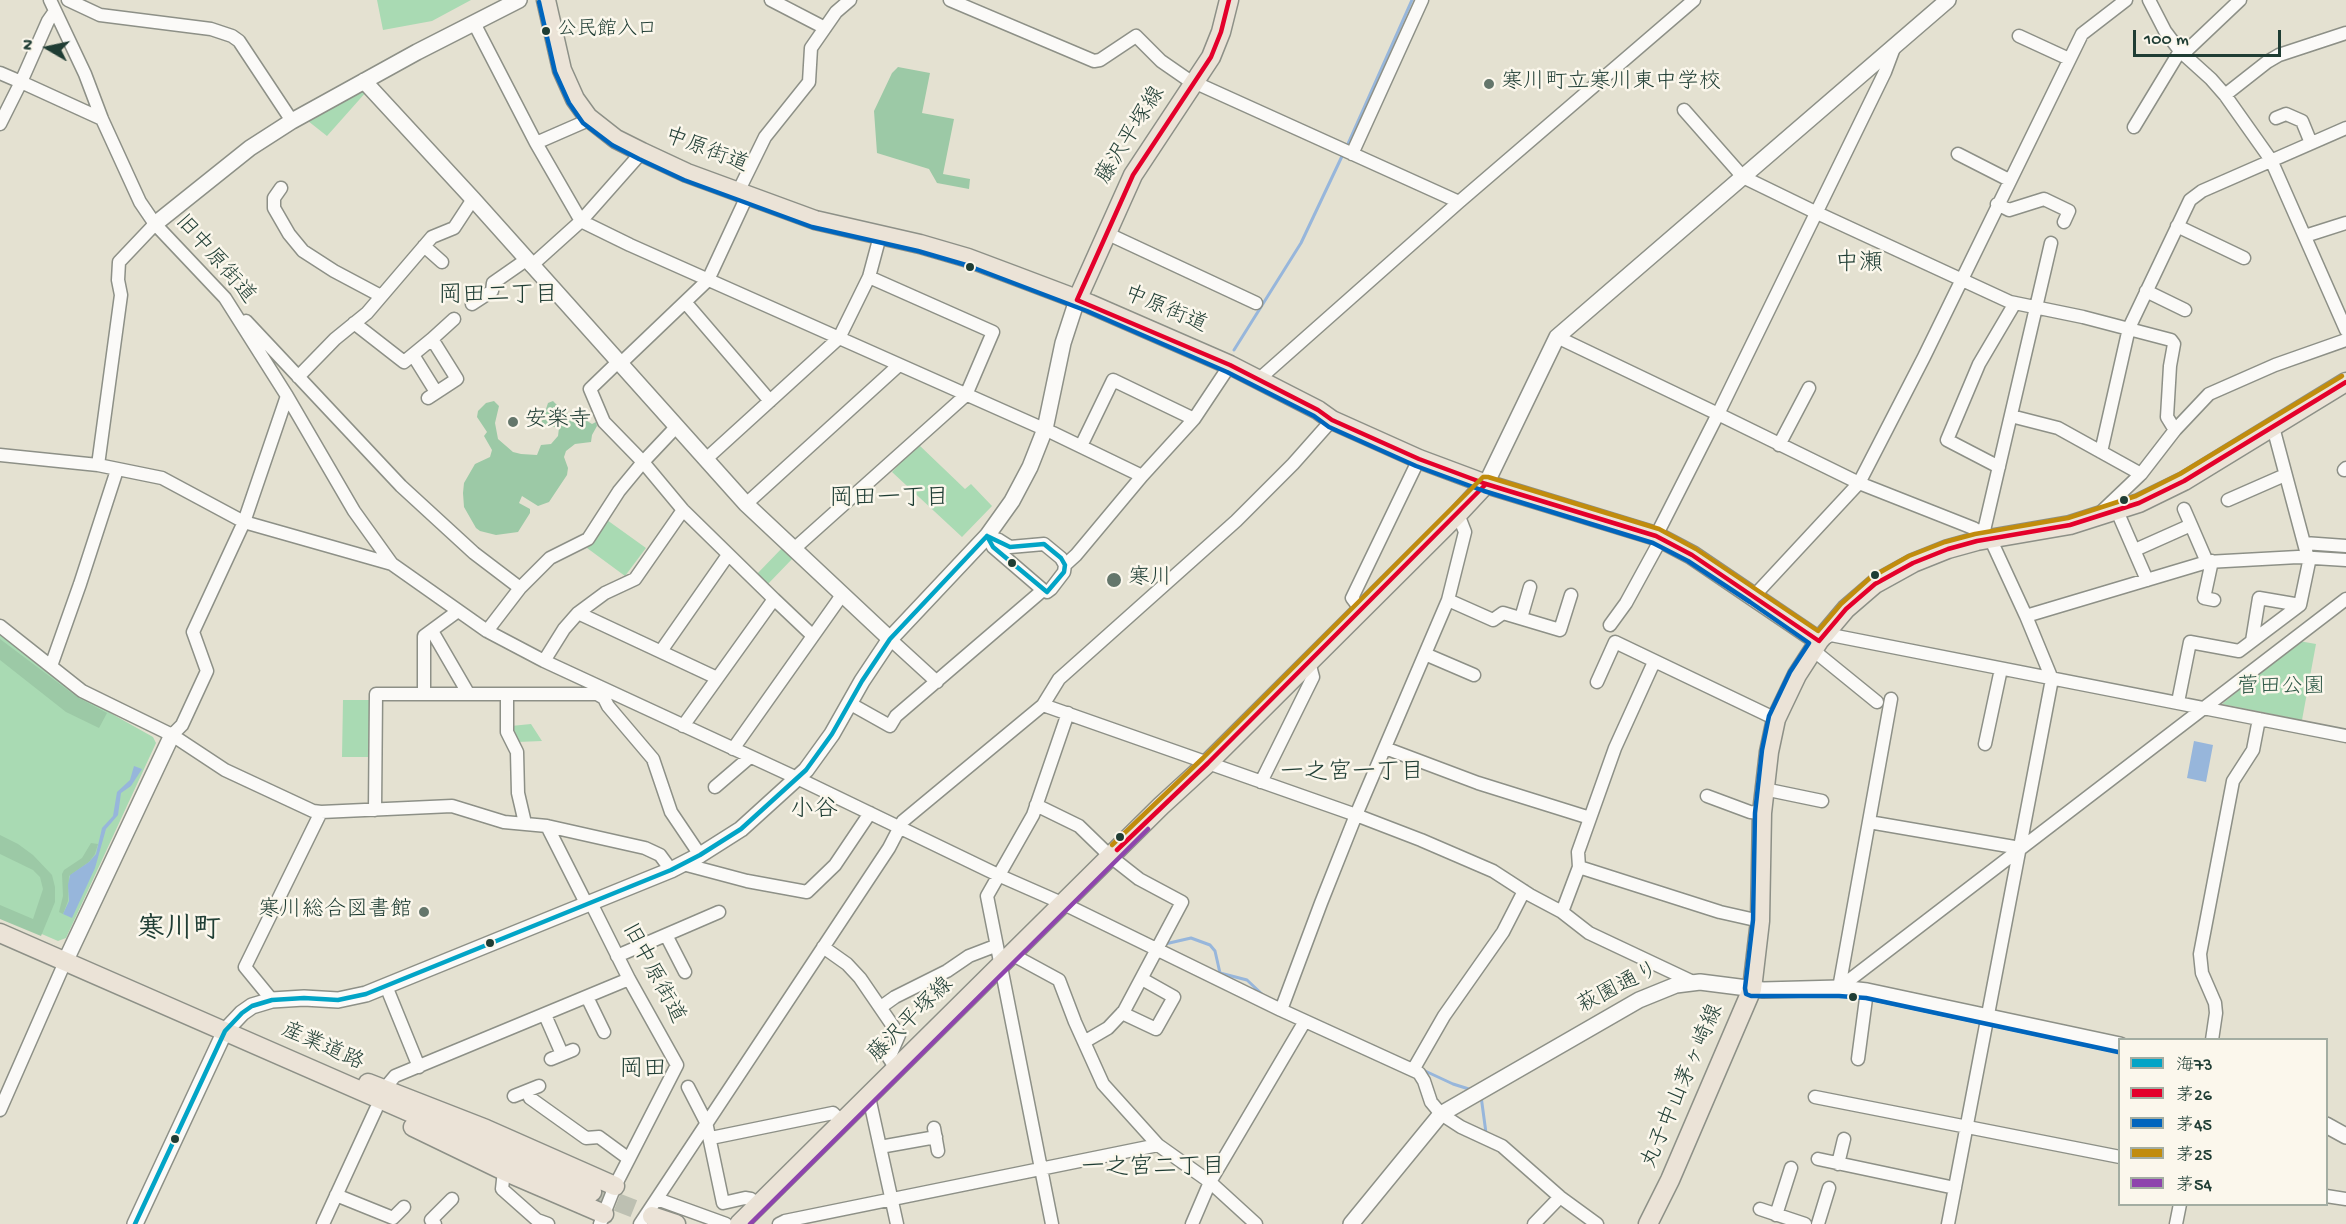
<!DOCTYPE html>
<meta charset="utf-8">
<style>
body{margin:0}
#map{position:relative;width:2346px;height:1224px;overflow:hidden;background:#e4e1d1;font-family:"Gochi Hand","Klee One",sans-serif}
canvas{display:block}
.legend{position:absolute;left:2118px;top:1038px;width:210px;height:168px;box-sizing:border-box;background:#fbf7ec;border:2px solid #a3ada2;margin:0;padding:8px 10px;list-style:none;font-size:18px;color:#1f3d34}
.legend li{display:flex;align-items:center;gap:12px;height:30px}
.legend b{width:30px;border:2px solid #a3ada2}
.north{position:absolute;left:18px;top:18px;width:60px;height:60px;-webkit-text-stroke:4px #fbf7ec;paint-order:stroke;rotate:279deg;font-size:16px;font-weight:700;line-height:24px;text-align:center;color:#1f3d34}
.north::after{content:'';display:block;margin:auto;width:21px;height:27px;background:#1f3d34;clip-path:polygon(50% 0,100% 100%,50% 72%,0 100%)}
.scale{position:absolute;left:2133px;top:30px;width:148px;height:27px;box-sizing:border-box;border:3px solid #1f3d34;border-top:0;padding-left:8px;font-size:18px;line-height:21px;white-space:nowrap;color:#1f3d34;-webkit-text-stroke:4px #fbf7ec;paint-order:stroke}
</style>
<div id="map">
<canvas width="2346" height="1224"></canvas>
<ul class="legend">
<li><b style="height:8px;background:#02a4c6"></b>海73</li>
<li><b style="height:8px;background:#e4002b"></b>茅26</li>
<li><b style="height:8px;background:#0065bd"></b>茅45</li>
<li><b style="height:8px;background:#c18c0d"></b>茅25</li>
<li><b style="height:8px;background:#8e44ad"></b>茅54</li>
</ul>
<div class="north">N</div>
<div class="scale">100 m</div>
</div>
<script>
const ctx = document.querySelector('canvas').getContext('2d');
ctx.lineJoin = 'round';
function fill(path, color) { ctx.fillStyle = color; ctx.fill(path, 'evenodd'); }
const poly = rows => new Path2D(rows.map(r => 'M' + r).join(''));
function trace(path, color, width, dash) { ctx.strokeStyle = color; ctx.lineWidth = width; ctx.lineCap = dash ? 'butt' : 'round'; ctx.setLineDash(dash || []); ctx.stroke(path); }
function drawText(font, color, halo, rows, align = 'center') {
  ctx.font = font + ' "Gochi Hand","Klee One",sans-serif'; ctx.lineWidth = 5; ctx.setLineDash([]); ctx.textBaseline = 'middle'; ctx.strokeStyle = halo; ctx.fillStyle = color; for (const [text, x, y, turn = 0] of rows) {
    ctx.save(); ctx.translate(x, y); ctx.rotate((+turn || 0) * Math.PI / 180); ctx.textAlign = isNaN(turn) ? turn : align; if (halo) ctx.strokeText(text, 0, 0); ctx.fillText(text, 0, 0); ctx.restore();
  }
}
fill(poly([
 [377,0,471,0,432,21,383,30],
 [364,88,367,91,327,136,308,121],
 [918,444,965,489,971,484,992,506,962,537,892,472],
 [607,520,646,548,625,576,587,548],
 [784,546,794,557,767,585,756,575],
 [0,634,80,696,153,737,156,743,66,938,58,941,0,916],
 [2299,641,2316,644,2302,720,2222,704],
 [343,700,370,700,370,757,342,757],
 [531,724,542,741,517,742,511,726]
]), '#a9dab3');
fill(poly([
 [898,67,930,73,922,113,954,119,943,174,970,179,969,189,937,183,929,169,877,153,874,111,892,73],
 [494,401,499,406,495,423,498,439,513,452,521,454,537,455,541,445,551,444,558,436,559,428,541,424,548,403,553,401,564,412,571,415,573,410,575,409,579,416,592,424,596,422,597,426,592,435,591,442,575,444,566,451,564,457,568,468,567,475,549,502,538,506,522,496,519,503,530,509,530,513,518,532,496,535,480,531,476,528,464,507,463,493,464,483,475,464,490,457,492,450,484,436,487,432,477,417,478,411,486,403],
 [0,639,77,697,107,713,99,728,66,712,0,660],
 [0,835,18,844,33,855,52,875,55,887,55,902,41,936,0,919,0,905,33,919,43,889,40,877,33,870,0,854],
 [91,843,98,844,95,854,89,862,69,876,68,901,63,914,59,912,63,896,62,874,64,870,82,858]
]), '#9cc9a6');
fill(poly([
 [2194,741,2213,745,2206,782,2187,778],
 [134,766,142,769,131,786,121,793,118,815,106,829,95,868,72,918,63,914,69,901,68,885,70,875,89,862,96,854,102,828,113,816,117,792,130,780]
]), '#97b6db');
trace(poly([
 [1347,146,1412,0],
 [1234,350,1301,243,1344,152],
 [1165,944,1191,938,1210,945,1215,951,1220,973,1247,980,1264,996],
 [1423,1070,1453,1084,1472,1090],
 [1481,1096,1486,1133]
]), '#97b6db', 3);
trace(poly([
 [592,1192,652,1216]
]), '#bdc0b2', 18, [18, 9]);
const minor = poly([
 [50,0,85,74,102,119,140,202,155,224,225,298,287,396,354,511,392,564],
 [68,0,100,15,211,29,232,36,239,41,292,121],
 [771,0,825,28],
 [950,0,1094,61,1100,60,1136,36,1161,61,1187,79,1459,202],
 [2149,0,2165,31,2180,51,2211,79,2225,95,2271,160,2346,330],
 [474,23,536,143,581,221,630,245,1053,433,1142,476,1194,419,1230,365],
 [2019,36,2069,59],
 [1894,48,1885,72,1718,414,1859,483,1973,528,1990,538,2026,616,2052,679,1948,1224],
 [2183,54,2240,0],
 [0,73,21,82,48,21,55,11],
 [2225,95,2267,62,2279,55,2346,33],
 [1684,110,1743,177,1815,212,2010,302,2083,317,2171,340,2174,344,2170,366,2167,417,2175,430],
 [2276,118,2286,114,2302,121,2311,143],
 [0,124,21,82,102,119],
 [2134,127,2180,51],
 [536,143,591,119],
 [1352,154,1422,0],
 [1958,154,2009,180],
 [281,188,274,198,274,208,289,234,303,251,334,271,381,296],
 [739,190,765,137,809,82,811,48,836,12,850,0],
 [1997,204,2009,210,2044,199,2069,211,2064,222],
 [2177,226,2244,258],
 [1106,233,1256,303],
 [2305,236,2346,223],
 [424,246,442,262],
 [531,266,581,221,642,152],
 [2146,291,2185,310],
 [685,302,770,401],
 [472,304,492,291,493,283,526,260],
 [246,321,401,486,474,553,520,588],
 [354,323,404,362,432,339,457,379,428,398],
 [1557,337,1718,414,1656,536],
 [432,339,454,319],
 [413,355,436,392],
 [620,364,708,280,748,194],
 [298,377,335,339,367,313,432,237,454,228,473,199],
 [1258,380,1459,202,1694,0],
 [2011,416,2058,428,2141,474],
 [677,426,643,462,683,510,774,599,683,726],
 [1779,445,1809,388],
 [1081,446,1113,380,1194,419],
 [2101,452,2129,328,2190,200,2202,191,2346,128],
 [0,455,98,465,162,478,244,522,392,564,487,631,544,661,797,778,998,875,1064,904,1281,1010,1419,1073,1424,1081,1431,1102,1441,1114,1461,1127,1502,1146,1560,1197,1597,1224],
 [706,459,839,338,869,277,880,236],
 [98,465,121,295,118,280,119,262,155,224],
 [1999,467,1947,440,1979,364,2015,303],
 [2344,470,2346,468],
 [2228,500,2285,475],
 [746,504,899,365],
 [2184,509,2191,525],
 [2117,511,2147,580],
 [2098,515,2141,474,2175,430,2209,394,2275,365,2346,340],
 [1983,535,2051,243],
 [987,536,999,540,1010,547,1044,544,1061,558,1065,565,1064,572,1051,589,1047,592,1043,590,993,547,987,536],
 [2304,543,2346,546],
 [795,548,966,395,993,332,869,277],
 [2135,550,2191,525,2207,562],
 [2212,561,2204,598,2214,600],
 [1065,565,1076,555,1142,476],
 [1754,596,1859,483,1924,357,2082,34,2126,0],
 [774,599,813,636],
 [1448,600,1493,620,1503,613,1560,630,1571,595],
 [1361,610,1352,598,1419,459],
 [578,613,717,678],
 [2026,616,2207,562,2298,557,2346,560],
 [1521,618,1530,587],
 [1610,625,1626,603,1661,539],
 [0,626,82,691,172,735,225,770,313,811,321,812,452,806,504,822,547,826,645,848,660,855,671,870],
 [432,631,468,693],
 [487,631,520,588,550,558,588,539,619,491,643,462,604,422,590,389,618,362],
 [890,639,937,682],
 [1820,641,1831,635,2346,736],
 [2252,641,2259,598,2300,605],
 [1813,650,1877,702],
 [661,651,728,555],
 [1425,654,1474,675],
 [544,661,564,629,578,613,605,593,635,579,683,510],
 [51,666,80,584,117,470],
 [1597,682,1615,642,1776,719],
 [424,693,424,636,458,611],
 [597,694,604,698,608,706,653,759,671,812,700,855],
 [507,695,507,732,517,752,518,793,525,823],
 [2178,702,2190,642,2239,651,2300,605,2309,562,2273,427],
 [849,703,890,726,896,716,1043,590],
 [1043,705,1356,815,1421,840,1493,871,1530,895,1562,912,1589,933,1693,982],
 [172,735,182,725,207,671,193,632,244,522,287,396],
 [1985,744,2001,669],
 [1385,748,1478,783,1590,818],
 [733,749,842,595],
 [1261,782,1313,677,1309,662],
 [715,787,750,757],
 [1764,789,1822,801],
 [1707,796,1750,812,1762,813],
 [1036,805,1079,826,1111,857,1139,879,1182,902,1124,1011,1108,1028,1084,1042],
 [375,810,376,694,597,694,600,687],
 [1869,822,2020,848],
 [547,826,587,905],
 [683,864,747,881,807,892,835,865,870,813],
 [1579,867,1720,912,1760,921],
 [591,903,629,979,677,1065,615,1186,600,1224],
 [1562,912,1579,867,1578,852,1615,748,1654,662],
 [666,935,685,972],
 [823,947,847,964,860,978,899,1035,889,1058,897,1070],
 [1013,955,1059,980,1075,1022,1103,1084,1158,1145,1210,1182,1256,1224],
 [617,956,719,912],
 [386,986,419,1067],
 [1839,988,2346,599],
 [1839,988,1891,699],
 [587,997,604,1032],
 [272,1000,245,967,321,812],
 [881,1007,895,997,947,971,969,956,995,946],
 [1281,1010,1321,903,1356,815,1448,600,1465,532,1458,514],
 [1122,1013,1156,1029,1174,997,1142,979],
 [545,1015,562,1054],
 [2212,1040,2216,1013,2215,1003,2202,973,2200,954,2233,781,2253,750,2259,719],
 [551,1059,573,1050],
 [1858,1059,1867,991],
 [1413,1070,1444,1016,1503,932,1524,891],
 [688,1087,706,1122,723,1203,745,1198,751,1199,759,1204],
 [385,1088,395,1076,629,979],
 [527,1091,530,1098,586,1138,599,1137,629,1159],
 [514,1096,539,1086],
 [869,1097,897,1224],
 [1815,1097,2120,1157],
 [0,1110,65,962],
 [934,1128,938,1151],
 [711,1138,833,1113,842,1122],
 [880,1147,936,1137],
 [1818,1159,1955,1188],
 [1838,1164,1844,1139],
 [504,1171,502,1189,537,1220,548,1224],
 [336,1195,393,1218,404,1207],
 [2326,1196,2346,1199],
 [657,1199,726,1224],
 [1760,1209,1805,1224],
 [1776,1215,1791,1168],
 [323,1224,376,1109],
 [435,1224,431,1220,452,1199],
 [640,1224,889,848,903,821,1043,705,1059,679,1236,521,1293,464,1332,420],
 [779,1224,785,1221,1158,1145],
 [1052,1224,987,896,1033,815,1068,713],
 [1192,1224,1210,1182,1305,1021],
 [1534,1224,1560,1197],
 [1818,1224,1829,1188],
 [2176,1224,2180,1204]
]);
const tertiary = poly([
 [364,81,473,199,746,504,890,639],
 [155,224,250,148,292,121,417,52,519,0],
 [1486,484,1557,337,1948,0],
 [65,962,172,735],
 [2326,1125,2346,1136],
 [135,1224,225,1031,242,1013,252,1006,272,1000,304,998,338,1000,366,994,671,870,700,855,741,829,806,770,832,734,862,681,890,639,987,536,1012,501,1030,467,1045,429,1063,343,1077,300],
 [1351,1224,1441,1114,1639,1000,1676,985,1700,982,1763,990,1839,988,1867,991,2120,1045]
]);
const primary = poly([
 [546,0,562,70,575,99,588,117,616,139,642,152,687,173,815,220,920,244,968,258,1016,276,1090,304,1230,365,1318,410,1332,420,1419,459,1486,484,1656,536,1692,555,1819,641],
 [1077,300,1133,175,1211,57,1221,32,1229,0],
 [0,933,592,1192],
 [368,1083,486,1129,615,1186],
 [413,1127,504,1171,604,1214],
 [652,1216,676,1224],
 [739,1224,1161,806,1208,763,1458,514,1486,484],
 [1648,1224,1670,1180,1752,989,1760,921,1762,813,1769,752,1776,719,1797,675,1819,641,1846,609,1875,584,1913,563,1948,549,1977,541,2070,525,2139,503,2184,481,2346,382]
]);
trace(minor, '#8d9087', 15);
trace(tertiary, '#8d9087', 18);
trace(primary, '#8d9087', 21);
trace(minor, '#fbfaf8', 12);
trace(tertiary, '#fbfaf8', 15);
trace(primary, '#ebe3d7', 18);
trace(poly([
 [987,536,1010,547,1044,544,1061,558,1065,565,1064,572,1047,592,993,547,987,536],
 [135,1224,225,1031,242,1013,252,1006,272,1000,304,998,338,1000,366,994,671,870,700,855,741,829,806,770,832,734,862,681,890,639,987,536]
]), '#02a4c6', 4.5);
trace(poly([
 [1229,0,1221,32,1211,57,1133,175,1077,300,1230,365,1318,410,1332,420,1419,459,1486,484,1656,536,1692,555,1819,641,1846,609,1875,584,1913,563,1948,549,1977,541,2070,525,2139,503,2184,481,2346,382],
 [1117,850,1208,763,1486,484]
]), '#e4002b', 4.5);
trace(poly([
 [539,2,555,72,569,103,583,123,612,145,639,159,684,180,812,227,918,251,966,265,1087,311,1227,372,1314,416,1329,427,1416,466,1484,491,1653,543,1688,561,1750,602,1809,643,1790,672,1769,716,1762,750,1755,813,1753,920,1745,988,1746,994,1751,996,1839,996,1866,998,2118,1052]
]), '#0065bd', 4.5);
trace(poly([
 [1112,845,1203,758,1483,477,1488,477,1659,529,1696,549,1818,631,1841,604,1870,578,1909,556,1945,542,1975,534,2068,518,2136,496,2180,474,2342,376]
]), '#c18c0d', 4.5);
trace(poly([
 [750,1224,1148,829]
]), '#8e44ad', 4.5);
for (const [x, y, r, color] of [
 [546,31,5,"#1f3d34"],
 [1489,84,6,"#64766b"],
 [970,267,5,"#1f3d34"],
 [513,422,6,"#64766b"],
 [2124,500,5,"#1f3d34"],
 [1012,563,5,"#1f3d34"],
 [1875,575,5,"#1f3d34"],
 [1114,580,8,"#64766b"],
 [1120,837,5,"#1f3d34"],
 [424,912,6,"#64766b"],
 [490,943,5,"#1f3d34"],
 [1853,997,5,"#1f3d34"],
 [175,1139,5,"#1f3d34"]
]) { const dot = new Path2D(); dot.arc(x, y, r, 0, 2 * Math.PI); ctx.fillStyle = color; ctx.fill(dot); trace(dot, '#fbf7ec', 2); }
drawText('20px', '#1f3d34', '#fbf7ec', [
 ["公民館入口",557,31]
], 'left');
drawText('22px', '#1f3d34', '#fbf7ec', [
 ["寒川町立寒川東中学校",1501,84],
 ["安楽寺",525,422],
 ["寒川",1128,580],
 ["寒川総合図書館",412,912,"right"]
], 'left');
drawText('22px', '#1f3d34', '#fbf7ec', [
 ["藤沢平塚線",1132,136,-58],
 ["中原街道",706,152,21],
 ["旧中原街道",214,260,49],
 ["中原街道",1165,311,23],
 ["旧中原街道",652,974,62],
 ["萩園通り",1619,989,-27],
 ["藤沢平塚線",912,1021,-45],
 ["産業道路",322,1048,24],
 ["丸子中山茅ヶ崎線",1684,1087,-67]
]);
drawText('22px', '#315b49', '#fbf7ec', [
 ["菅田公園",2281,689]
]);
drawText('24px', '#1f3d34', '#fbf7ec', [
 ["中瀬",1859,265],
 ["岡田二丁目",498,297],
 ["岡田一丁目",889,500],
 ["一之宮一丁目",1352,774],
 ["小谷",814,811],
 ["岡田",643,1071],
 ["一之宮二丁目",1153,1169]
]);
drawText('bold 28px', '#1f3d34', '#fbf7ec', [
 ["寒川町",179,932]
]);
</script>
